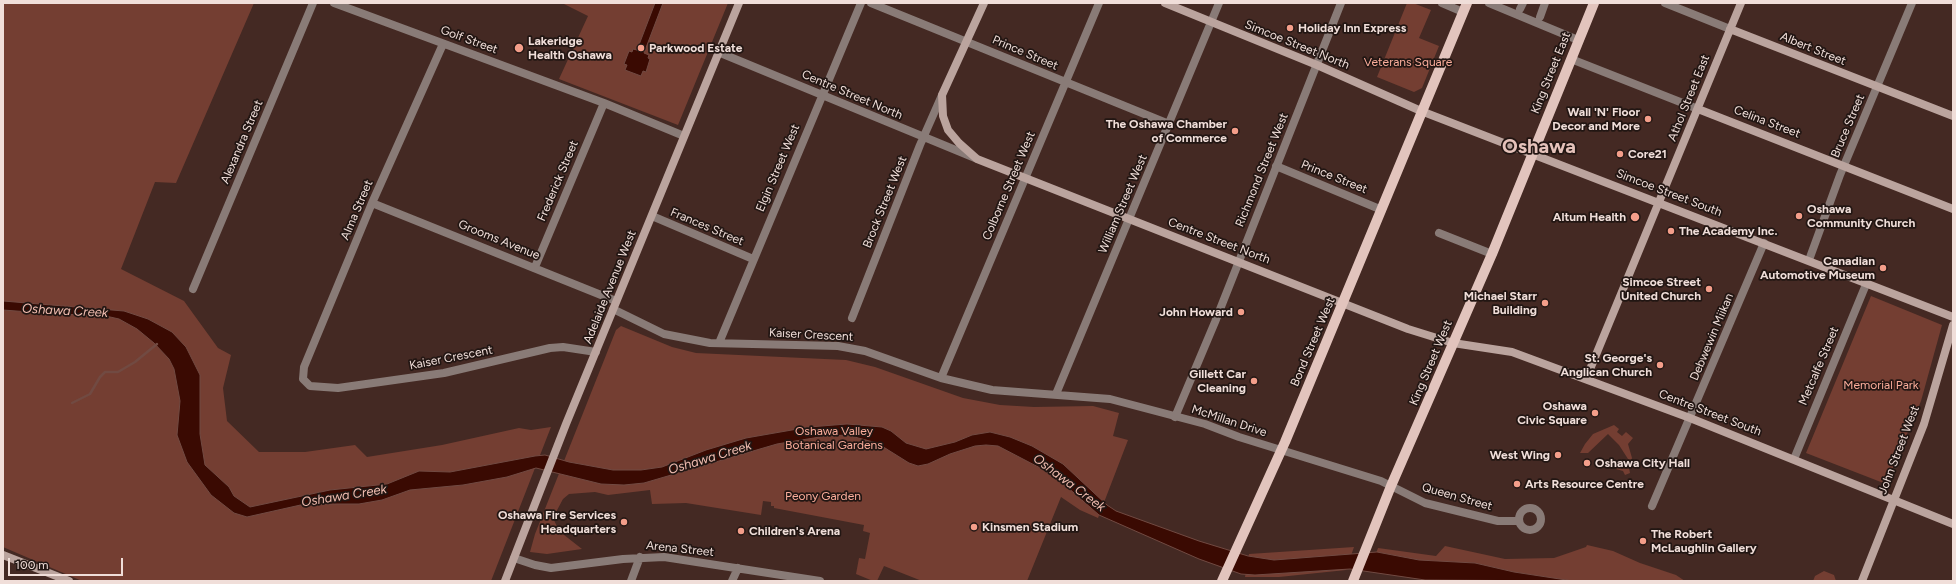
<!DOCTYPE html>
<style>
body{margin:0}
#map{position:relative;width:1956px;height:584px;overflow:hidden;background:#442923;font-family:Figtree,sans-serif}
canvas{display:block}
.frame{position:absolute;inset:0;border:4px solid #f0ded9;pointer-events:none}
.scale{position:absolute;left:8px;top:558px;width:115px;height:18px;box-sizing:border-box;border:2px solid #f0ded9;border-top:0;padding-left:5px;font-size:12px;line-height:14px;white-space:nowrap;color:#f0ded9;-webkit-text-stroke:3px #221613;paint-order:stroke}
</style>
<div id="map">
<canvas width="1956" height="584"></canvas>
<div class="frame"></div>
<div class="scale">100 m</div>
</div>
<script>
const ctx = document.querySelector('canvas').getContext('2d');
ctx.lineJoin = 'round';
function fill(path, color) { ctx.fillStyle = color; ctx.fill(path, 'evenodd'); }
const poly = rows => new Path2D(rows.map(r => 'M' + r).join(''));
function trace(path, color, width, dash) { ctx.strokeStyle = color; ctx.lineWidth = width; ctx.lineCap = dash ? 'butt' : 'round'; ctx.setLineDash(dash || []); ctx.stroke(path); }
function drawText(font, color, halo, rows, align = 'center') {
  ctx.font = font + ' Figtree,sans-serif'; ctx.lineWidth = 3.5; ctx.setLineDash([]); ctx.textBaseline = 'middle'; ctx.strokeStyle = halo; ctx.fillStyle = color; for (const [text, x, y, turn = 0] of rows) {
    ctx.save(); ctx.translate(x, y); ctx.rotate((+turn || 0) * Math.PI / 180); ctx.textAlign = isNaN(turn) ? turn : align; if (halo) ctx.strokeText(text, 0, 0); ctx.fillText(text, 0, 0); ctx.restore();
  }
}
fill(poly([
 [3,3,254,3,176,183,155,182,121,269,184,301,218,348,231,355,223,388,227,421,259,452,305,452,355,445,367,457,442,445,519,428,531,430,551,427,491,581,82,581,3,547],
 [562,3,728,3,678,125,559,79,588,16],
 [1407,3,1413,3,1431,10,1419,38,1439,46,1422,88,1414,92,1377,77],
 [1871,296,1942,325,1921,401,1886,484,1806,453],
 [621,326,672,347,696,353,846,360,875,367,963,398,1000,405,1034,407,1093,406,1119,413,1113,436,1128,440,1098,518,1080,510,1061,497,1027,581,922,581,884,566,877,581,873,581,856,574,859,558,865,559,870,533,863,531,864,525,774,508,774,506,771,506,771,502,763,501,761,515,686,503,652,504,650,490,608,495,595,492,569,494,563,499,555,514,554,520,559,531,582,549,547,554,530,552,535,534,616,330],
 [1614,425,1619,429,1617,432,1622,436,1626,432,1633,438,1628,444,1632,458,1629,468,1630,473,1625,475,1623,471,1616,469,1618,463,1628,459,1619,445,1608,434,1588,453,1580,453,1585,444,1593,434],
 [1587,545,1613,551,1640,563,1676,575,1685,581,1429,581,1371,568,1378,548,1436,556,1445,546,1505,559,1554,558,1586,547],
 [1354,547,1346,570,1279,577,1245,577,1249,554],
 [1824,571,1834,575,1836,581,1813,581,1815,576]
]), '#743e32');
const water = poly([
 [655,3,663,3,644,53,649,55,648,58,650,59,646,72,643,71,641,76,625,70,627,65,624,64,629,51,632,52,633,49,637,50,655,3],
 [3,301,124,311,148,319,172,332,186,347,200,375,200,434,205,465,229,487,234,496,250,507,330,490,387,484,419,471,450,472,535,456,545,455,569,462,613,470,641,470,662,467,706,450,746,438,809,427,847,424,882,427,891,431,906,443,926,449,955,442,972,435,990,432,1010,437,1032,446,1063,464,1107,505,1116,511,1199,541,1248,556,1274,560,1377,552,1419,560,1475,563,1514,572,1573,581,1425,580,1350,569,1255,575,1241,574,1199,559,1099,515,1066,486,1044,470,998,446,986,445,975,446,950,454,928,464,918,466,909,463,877,443,847,435,826,436,777,444,644,483,624,485,601,484,536,468,507,477,463,485,410,490,382,500,359,504,305,504,247,517,234,513,211,495,187,462,177,435,180,401,174,369,169,359,154,343,137,329,119,319,88,312,69,315,3,310,3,301]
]);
fill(water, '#3a0a02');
trace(water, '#714a42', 1);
trace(poly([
 [72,403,90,394,100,377,105,372,118,372,135,362,157,344]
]), '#714a42', 2.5);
trace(poly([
 [334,3,604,103,684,136],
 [871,3,1169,124],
 [1442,3,1463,12],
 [1489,3,1578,40],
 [1665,3,1730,29],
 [1520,9,1523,3],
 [1540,17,1545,3],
 [443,44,372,203,304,367,303,379,310,386,338,388,444,373,550,348,563,347,596,352],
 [718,52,975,158],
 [1571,59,1698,109],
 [1276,166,1382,210],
 [372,203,616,301],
 [652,216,753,259],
 [1439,233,1492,254],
 [1809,260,1840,175,1912,3],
 [535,267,604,103],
 [193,289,313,3],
 [613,309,664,334,710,343,838,346,865,351,941,378,992,390,1110,399,1205,424,1239,437,1381,481,1425,503,1498,521,1519,521],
 [852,318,920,145,942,95],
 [719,343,861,3],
 [941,378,1099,3],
 [1056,394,1219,3],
 [1175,417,1215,322,1341,3],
 [1794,459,1867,282],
 [1652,506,1764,243],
 '1519 519a11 11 0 1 1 22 0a11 11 0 1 1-22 0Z',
 [514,558,535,565,551,568,623,559,664,557,820,581],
 [631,581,640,557],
 [732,581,738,568]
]), '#897b77', 8);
trace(poly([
 [984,3,942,95,943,116,948,130,959,143,977,159,1408,329,1453,343,1512,352,1690,418,1953,524],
 [1165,3,1317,65,1421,111,1953,317],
 [1730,29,1953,116],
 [1698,109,1953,209],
 [1586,379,1741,3],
 [3,555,69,581],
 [505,581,566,424,739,3],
 [1862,581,1924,424,1953,325]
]), '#bba49e', 8);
trace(poly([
 [1222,581,1285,442,1467,3],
 [1353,581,1391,486,1492,254,1594,3]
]), '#e2c4bd', 10);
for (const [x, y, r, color] of [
 [1290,28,4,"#f49e8a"],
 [519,48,5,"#f49e8a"],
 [641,48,4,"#f49e8a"],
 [1648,119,4,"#f49e8a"],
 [1235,131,4,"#f49e8a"],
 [1620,154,4,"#f49e8a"],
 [1799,216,4,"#f49e8a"],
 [1635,217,5,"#f49e8a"],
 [1671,231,4,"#f49e8a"],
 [1883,268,4,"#f49e8a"],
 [1709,289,4,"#f49e8a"],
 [1545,303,4,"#f49e8a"],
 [1241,312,4,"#f49e8a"],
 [1660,365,4,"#f49e8a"],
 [1254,381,4,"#f49e8a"],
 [1595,413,4,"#f49e8a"],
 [1558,455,4,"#f49e8a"],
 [1587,463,4,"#f49e8a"],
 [1517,484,4,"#f49e8a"],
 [624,522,4,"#f49e8a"],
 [974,527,4,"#f49e8a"],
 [741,531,4,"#f49e8a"],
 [1643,541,4,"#f49e8a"]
]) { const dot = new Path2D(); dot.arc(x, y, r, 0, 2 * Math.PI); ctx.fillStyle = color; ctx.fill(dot); trace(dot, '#221613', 1.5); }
drawText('bold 12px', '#f0ded9', '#221613', [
 ["Holiday Inn Express",1298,28,"left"],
 ["Lakeridge",528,41,"left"],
 ["Health Oshawa",528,55,"left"],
 ["Parkwood Estate",649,48,"left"],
 ["Wall 'N' Floor",1640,112],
 ["Decor and More",1640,126],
 ["The Oshawa Chamber",1227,124],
 ["of Commerce",1227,138],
 ["Core21",1628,154,"left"],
 ["Oshawa",1807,209,"left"],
 ["Community Church",1807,223,"left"],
 ["Altum Health",1626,217],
 ["The Academy Inc.",1679,231,"left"],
 ["Canadian",1875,261],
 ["Automotive Museum",1875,275],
 ["Simcoe Street",1701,282],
 ["United Church",1701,296],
 ["Michael Starr",1537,296],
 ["Building",1537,310],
 ["John Howard",1233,312],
 ["St. George's",1652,358],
 ["Anglican Church",1652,372],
 ["Gillett Car",1246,374],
 ["Cleaning",1246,388],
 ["Oshawa",1587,406],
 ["Civic Square",1587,420],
 ["West Wing",1550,455],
 ["Oshawa City Hall",1595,463,"left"],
 ["Arts Resource Centre",1525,484,"left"],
 ["Oshawa Fire Services",616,515],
 ["Headquarters",616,529],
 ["Kinsmen Stadium",982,527,"left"],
 ["Children's Arena",749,531,"left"],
 ["The Robert",1651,534,"left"],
 ["McLaughlin Gallery",1651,548,"left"]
], 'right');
drawText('12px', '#f0ded9', '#221613', [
 ["Golf Street",469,40,20],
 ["Simcoe Street North",1297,45,22],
 ["Albert Street",1813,49,22],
 ["Prince Street",1025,53,23],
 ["King Street East",1551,73,-68],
 ["Centre Street North",852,95,23],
 ["Athol Street East",1689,98,-68],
 ["Celina Street",1767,122,21],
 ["Bruce Street",1848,126,-67],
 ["Alexandra Street",242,142,-67],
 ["Elgin Street West",778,168,-67],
 ["Richmond Street West",1262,170,-68],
 ["Prince Street",1334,177,22],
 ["Frederick Street",558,181,-67],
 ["Colborne Street West",1009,186,-67],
 ["Simcoe Street South",1669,193,21],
 ["Brock Street West",885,202,-68],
 ["William Street West",1123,204,-67],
 ["Alma Street",357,210,-67],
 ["Frances Street",707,227,23],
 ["Grooms Avenue",499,240,22],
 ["Centre Street North",1219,241,21],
 ["Adelaide Avenue West",610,287,-68],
 ["Kaiser Crescent",811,335,3],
 ["Debwewin Miikan",1712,337,-67],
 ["Bond Street West",1313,342,-67],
 ["Kaiser Crescent",451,358,-11],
 ["King Street West",1431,363,-67],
 ["Metcalfe Street",1819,366,-67],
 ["Centre Street South",1710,413,21],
 ["McMillan Drive",1229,421,18],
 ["John Street West",1899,450,-69],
 ["Queen Street",1457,497,16],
 ["Arena Street",680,549,6]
]);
drawText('12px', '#fbad9b', '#221613', [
 ["Veterans Square",1408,62],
 ["Memorial Park",1881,385],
 ["Oshawa Valley",834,431],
 ["Botanical Gardens",834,445],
 ["Peony Garden",823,496]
]);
drawText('italic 13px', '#f1bdb0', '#221613', [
 ["Oshawa Creek",65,311,3],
 ["Oshawa Creek",710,458,-17],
 ["Oshawa Creek",1069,483,37],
 ["Oshawa Creek",344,496,-9]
]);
drawText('bold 20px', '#e5c2ba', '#221613', [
 ["Oshawa",1539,147]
]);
</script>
